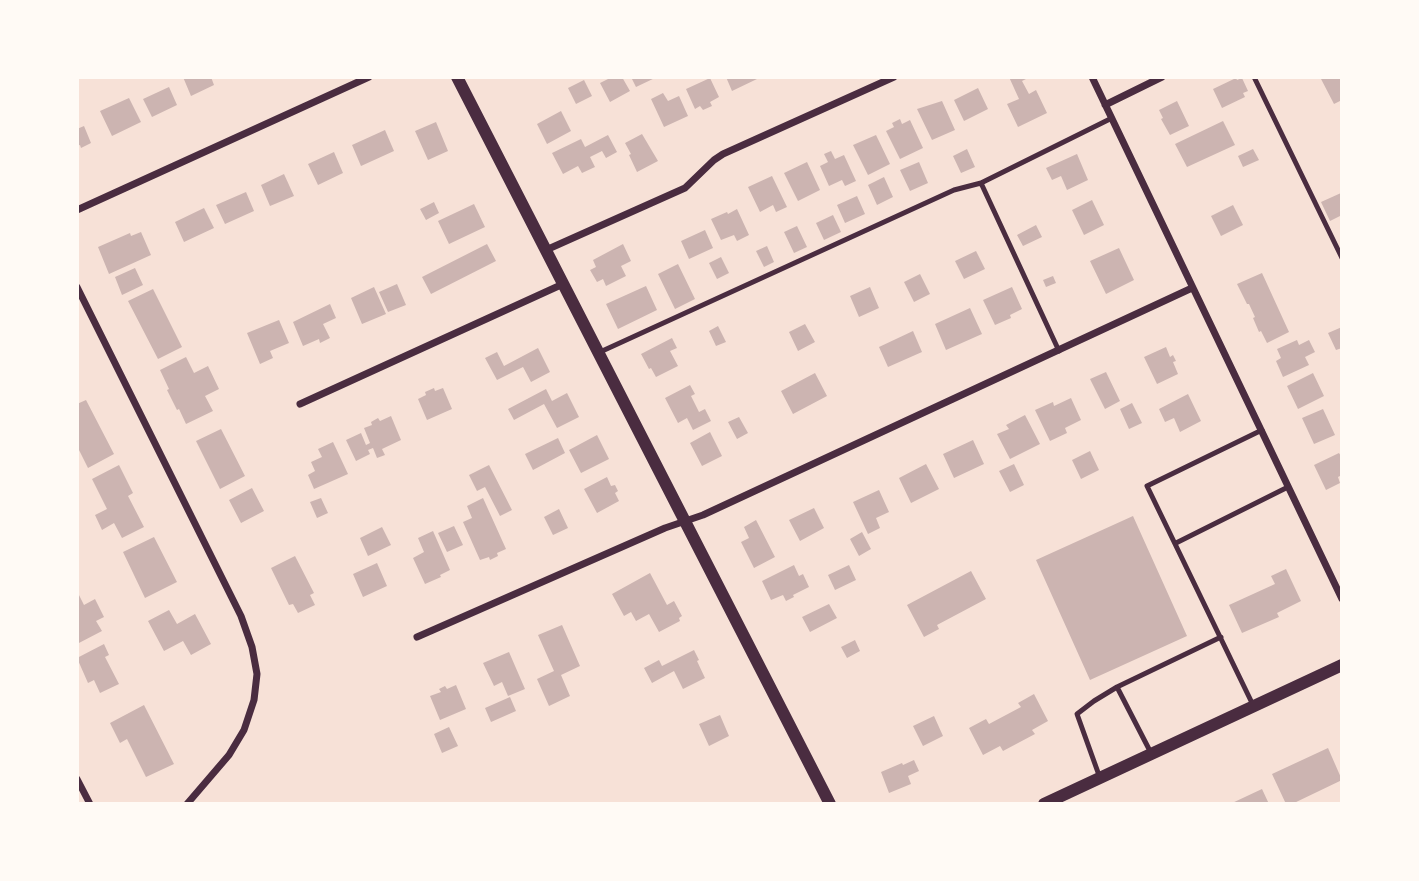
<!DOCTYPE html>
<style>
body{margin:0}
#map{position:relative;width:1419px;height:881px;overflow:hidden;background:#f7e1d7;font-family:"Fira Sans",sans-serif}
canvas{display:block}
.frame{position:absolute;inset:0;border:79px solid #fffaf5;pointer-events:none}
</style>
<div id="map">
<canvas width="1419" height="881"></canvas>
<div class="frame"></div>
</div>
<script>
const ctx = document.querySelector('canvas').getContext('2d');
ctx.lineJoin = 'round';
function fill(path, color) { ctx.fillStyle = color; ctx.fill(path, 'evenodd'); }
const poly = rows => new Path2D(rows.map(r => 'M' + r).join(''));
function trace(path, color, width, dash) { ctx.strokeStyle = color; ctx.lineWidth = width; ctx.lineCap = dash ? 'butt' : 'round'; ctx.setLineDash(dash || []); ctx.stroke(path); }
fill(poly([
 [183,77,211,77,214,85,191,96],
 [612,77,622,77,630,91,610,102,600,83],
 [631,77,657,77,636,87],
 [726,77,755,77,757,79,732,91],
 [1009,77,1030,77,1022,81,1029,94,1036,90,1047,113,1018,127,1007,104,1019,99],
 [1320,77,1342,77,1342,100,1334,104],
 [710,78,719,97,710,102,712,106,703,110,700,106,695,109,686,89],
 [1236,78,1237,80,1242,78,1248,91,1243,93,1245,97,1222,108,1213,89],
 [584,80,592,96,576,104,568,88],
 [169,87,177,105,152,117,143,99],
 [978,88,988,109,964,121,954,100],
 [663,93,668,101,679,96,688,116,664,127,651,99],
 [129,98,141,122,112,136,100,111],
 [942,101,955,130,932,140,917,109],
 [1177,101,1189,126,1170,135,1161,119,1163,118,1159,110],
 [561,111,571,131,547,144,537,124],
 [900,119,902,124,910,120,923,148,900,159,886,131,894,127,892,123],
 [1223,121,1235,145,1187,167,1175,144],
 [436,122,448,151,428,160,415,131],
 [84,126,91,143,81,148,80,145,77,146,77,129],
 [385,130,394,151,361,166,352,145],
 [642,134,658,161,637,172,629,155,631,154,625,143],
 [608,135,617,152,606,158,602,151,590,157,595,167,582,173,578,166,563,174,552,153,581,139,585,147],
 [876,135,890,164,868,175,853,145],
 [967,149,975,167,961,173,953,156],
 [1253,149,1259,160,1243,167,1238,156],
 [831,151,835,159,844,155,856,181,845,186,842,180,829,186,820,166,828,162,824,154],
 [334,152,343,173,318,185,308,164],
 [1077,154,1088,180,1067,190,1061,176,1052,180,1046,168],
 [807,162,820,190,798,201,784,173],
 [919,162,928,183,910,191,900,170],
 [284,174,294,196,270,206,261,185],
 [772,176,787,207,776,212,773,205,760,212,748,187],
 [884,177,893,197,877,205,868,185],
 [246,192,254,211,225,224,216,205],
 [1341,193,1342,196,1342,215,1330,221,1321,202],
 [857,196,865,214,845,223,837,205],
 [1092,200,1104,225,1084,235,1072,210],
 [434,202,439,213,426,220,420,209],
 [474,204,485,227,449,244,438,221],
 [1233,205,1243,225,1221,236,1211,216],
 [204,208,214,228,184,242,175,222],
 [737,209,749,235,737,241,734,235,721,240,711,219,727,212,728,214],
 [833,215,841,232,824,240,816,223],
 [1036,225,1042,237,1023,246,1017,235],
 [797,226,807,247,794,253,784,232],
 [705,230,713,248,689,259,681,241],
 [141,232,151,255,109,274,98,247,130,233,131,236],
 [487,244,496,261,431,294,422,277],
 [623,244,631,261,621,266,626,276,606,286,603,279,597,282,590,270,596,267,593,260],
 [767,246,774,262,764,267,756,251],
 [1119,248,1134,280,1106,294,1090,261],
 [976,251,985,269,964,279,955,261],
 [721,257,729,273,717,279,709,263],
 [678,264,695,299,675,309,658,274],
 [135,268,143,285,122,295,115,277],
 [1262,273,1289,332,1267,343,1261,331,1259,332,1253,318,1255,317,1249,304,1247,304,1237,284],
 [920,274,930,294,914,302,904,282],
 [1053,276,1056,283,1046,287,1043,280],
 [397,284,406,305,388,312,379,292],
 [646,286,657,310,618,329,606,304],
 [374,287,386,314,362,324,351,298],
 [870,287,879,308,859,317,850,296],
 [1012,287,1022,309,1010,315,1011,318,995,325,983,300],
 [153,289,182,347,158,359,128,301],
 [330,304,336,318,323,324,330,338,320,343,319,339,303,346,293,322],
 [970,308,982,334,946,350,935,324],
 [279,320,289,343,270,351,273,358,260,364,247,333],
 [805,324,815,342,798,351,789,332],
 [718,326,726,342,716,346,709,331],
 [1342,327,1342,348,1336,350,1328,333],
 [913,331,922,352,888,367,879,347],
 [672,338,677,348,670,351,678,366,656,377,651,368,649,369,641,354],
 [1297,340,1299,345,1309,340,1315,352,1305,357,1309,365,1283,377,1276,361,1281,358,1277,349],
 [1166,347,1170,357,1173,355,1176,361,1173,362,1178,374,1157,384,1144,357],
 [538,348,550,372,531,382,523,367,497,380,485,358,497,352,504,366],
 [186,357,194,373,208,366,219,389,205,396,213,411,186,424,179,409,177,410,167,390,169,389,160,370],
 [1106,372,1120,401,1105,409,1090,379],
 [815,373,827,396,793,414,781,391],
 [1313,373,1324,396,1298,409,1287,386],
 [690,385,695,394,691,396,699,412,705,409,711,421,693,430,687,418,678,423,665,398],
 [434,388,435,391,443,388,452,409,427,420,418,399,426,395,425,392],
 [546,389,552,401,567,393,579,417,557,428,544,404,514,420,508,409],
 [1188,394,1201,421,1180,432,1174,418,1165,422,1159,409],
 [1071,398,1081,420,1065,428,1067,433,1050,441,1035,410,1053,402,1054,406],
 [86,400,114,454,88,468,77,446,77,404],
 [1132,403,1142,423,1129,429,1120,409],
 [1323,409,1335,435,1314,444,1302,418],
 [1025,415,1040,444,1010,459,997,434,1009,429,1006,425],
 [391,416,401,440,382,449,385,455,377,458,373,448,368,450,370,454,356,461,346,440,361,433,366,445,370,443,364,428,372,425,371,422,378,418,380,421],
 [739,417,748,433,737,439,728,422],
 [221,429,245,476,220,489,196,441],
 [710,432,722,456,702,466,690,443],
 [597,435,609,459,581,473,569,450],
 [558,438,565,453,533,470,525,454],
 [973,440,984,464,954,478,943,454],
 [333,442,348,474,314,489,308,475,315,471,311,462,322,457,318,449],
 [1090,451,1099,470,1081,479,1072,460],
 [1339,453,1342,458,1342,475,1338,477,1340,483,1326,490,1314,465],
 [926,464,939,489,911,503,899,478],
 [1014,464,1024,485,1010,492,999,471],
 [119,465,133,493,128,496,144,527,122,538,114,523,102,530,95,515,107,509,92,479],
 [489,465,512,510,500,516,485,487,477,491,469,475],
 [607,477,611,486,615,485,618,491,615,493,619,501,597,513,584,489],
 [252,488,264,511,241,523,229,500],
 [879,490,889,512,876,518,880,528,868,534,853,502],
 [321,498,328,513,317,518,310,502],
 [483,498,506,549,497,553,498,556,490,560,489,557,480,560,463,522,472,518,467,506],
 [814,508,824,528,800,541,789,520],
 [559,509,568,528,553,535,544,517],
 [1133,516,1187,636,1090,680,1036,560],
 [756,520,775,557,754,568,741,542,749,538,744,527],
 [454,526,463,545,447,552,438,533],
 [382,527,391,545,368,556,360,538],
 [433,531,450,570,440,575,441,577,425,584,413,558,424,552,418,538],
 [862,532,871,549,859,556,850,539],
 [154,537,177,582,145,598,123,552],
 [295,556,314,593,310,595,315,605,298,613,293,604,289,605,271,568],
 [377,563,387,586,363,597,353,574],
 [794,565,799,576,803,574,809,587,793,595,794,597,786,601,783,595,771,600,762,581],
 [849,565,856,580,835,590,828,575],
 [1286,569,1301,601,1277,613,1279,617,1242,633,1229,605,1275,584,1271,576],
 [971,571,986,599,937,625,939,629,924,637,907,605],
 [650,573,667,605,674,601,682,616,679,618,680,621,659,632,649,614,636,621,631,612,624,616,612,594],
 [77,591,84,605,95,599,104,617,96,621,102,631,77,644],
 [829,604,837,618,810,632,802,617],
 [169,610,177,624,195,614,211,644,191,655,183,641,164,651,148,621],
 [562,625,580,666,561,675,570,696,549,706,537,679,554,671,538,635],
 [855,640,860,651,847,658,841,647],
 [104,644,109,655,105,657,119,684,100,693,94,680,88,683,77,658],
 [694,650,699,660,697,661,705,678,683,689,674,671,652,683,644,668,659,660,662,666],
 [509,652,525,689,508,696,502,682,494,686,483,663],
 [456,685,466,709,440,720,430,696,441,692,439,689,445,686,447,689],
 [1034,694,1048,721,1032,730,1035,734,1003,751,1000,746,983,755,969,728,986,719,989,724,1021,707,1018,703],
 [510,697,516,711,491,722,485,708],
 [144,705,174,764,146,777,127,739,120,743,110,723],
 [720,715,729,736,709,746,699,724],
 [934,716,943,736,923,746,913,726],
 [449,727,458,746,442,753,434,734],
 [1328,748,1342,780,1292,804,1286,804,1272,774],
 [914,760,919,771,908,776,911,784,889,793,881,772,902,763,903,765],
 [1262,789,1269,804,1230,804]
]), '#ccb4b1');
trace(poly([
 [1254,77,1342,258],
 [1059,351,981,183,1112,118],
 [600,352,954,190,981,183],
 [1176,543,1288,487],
 [1117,687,1151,753],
 [1253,705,1147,486,1262,430],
 [1100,778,1077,714,1094,701,1117,687,1221,637]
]), '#4a2c40', 5);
trace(poly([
 [1092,77,1342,599],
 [1105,105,1162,77],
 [77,210,369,77],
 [546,250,685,188,714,160,723,154,894,77],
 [77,287,241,616,252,647,257,674,254,700,244,730,229,755,187,804],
 [300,404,563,284],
 [417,637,665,528,703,515,1192,288],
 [77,779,90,804]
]), '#4a2c40', 7);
trace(poly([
 [457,77,830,804],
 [1044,804,1342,665]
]), '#4a2c40', 12);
</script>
